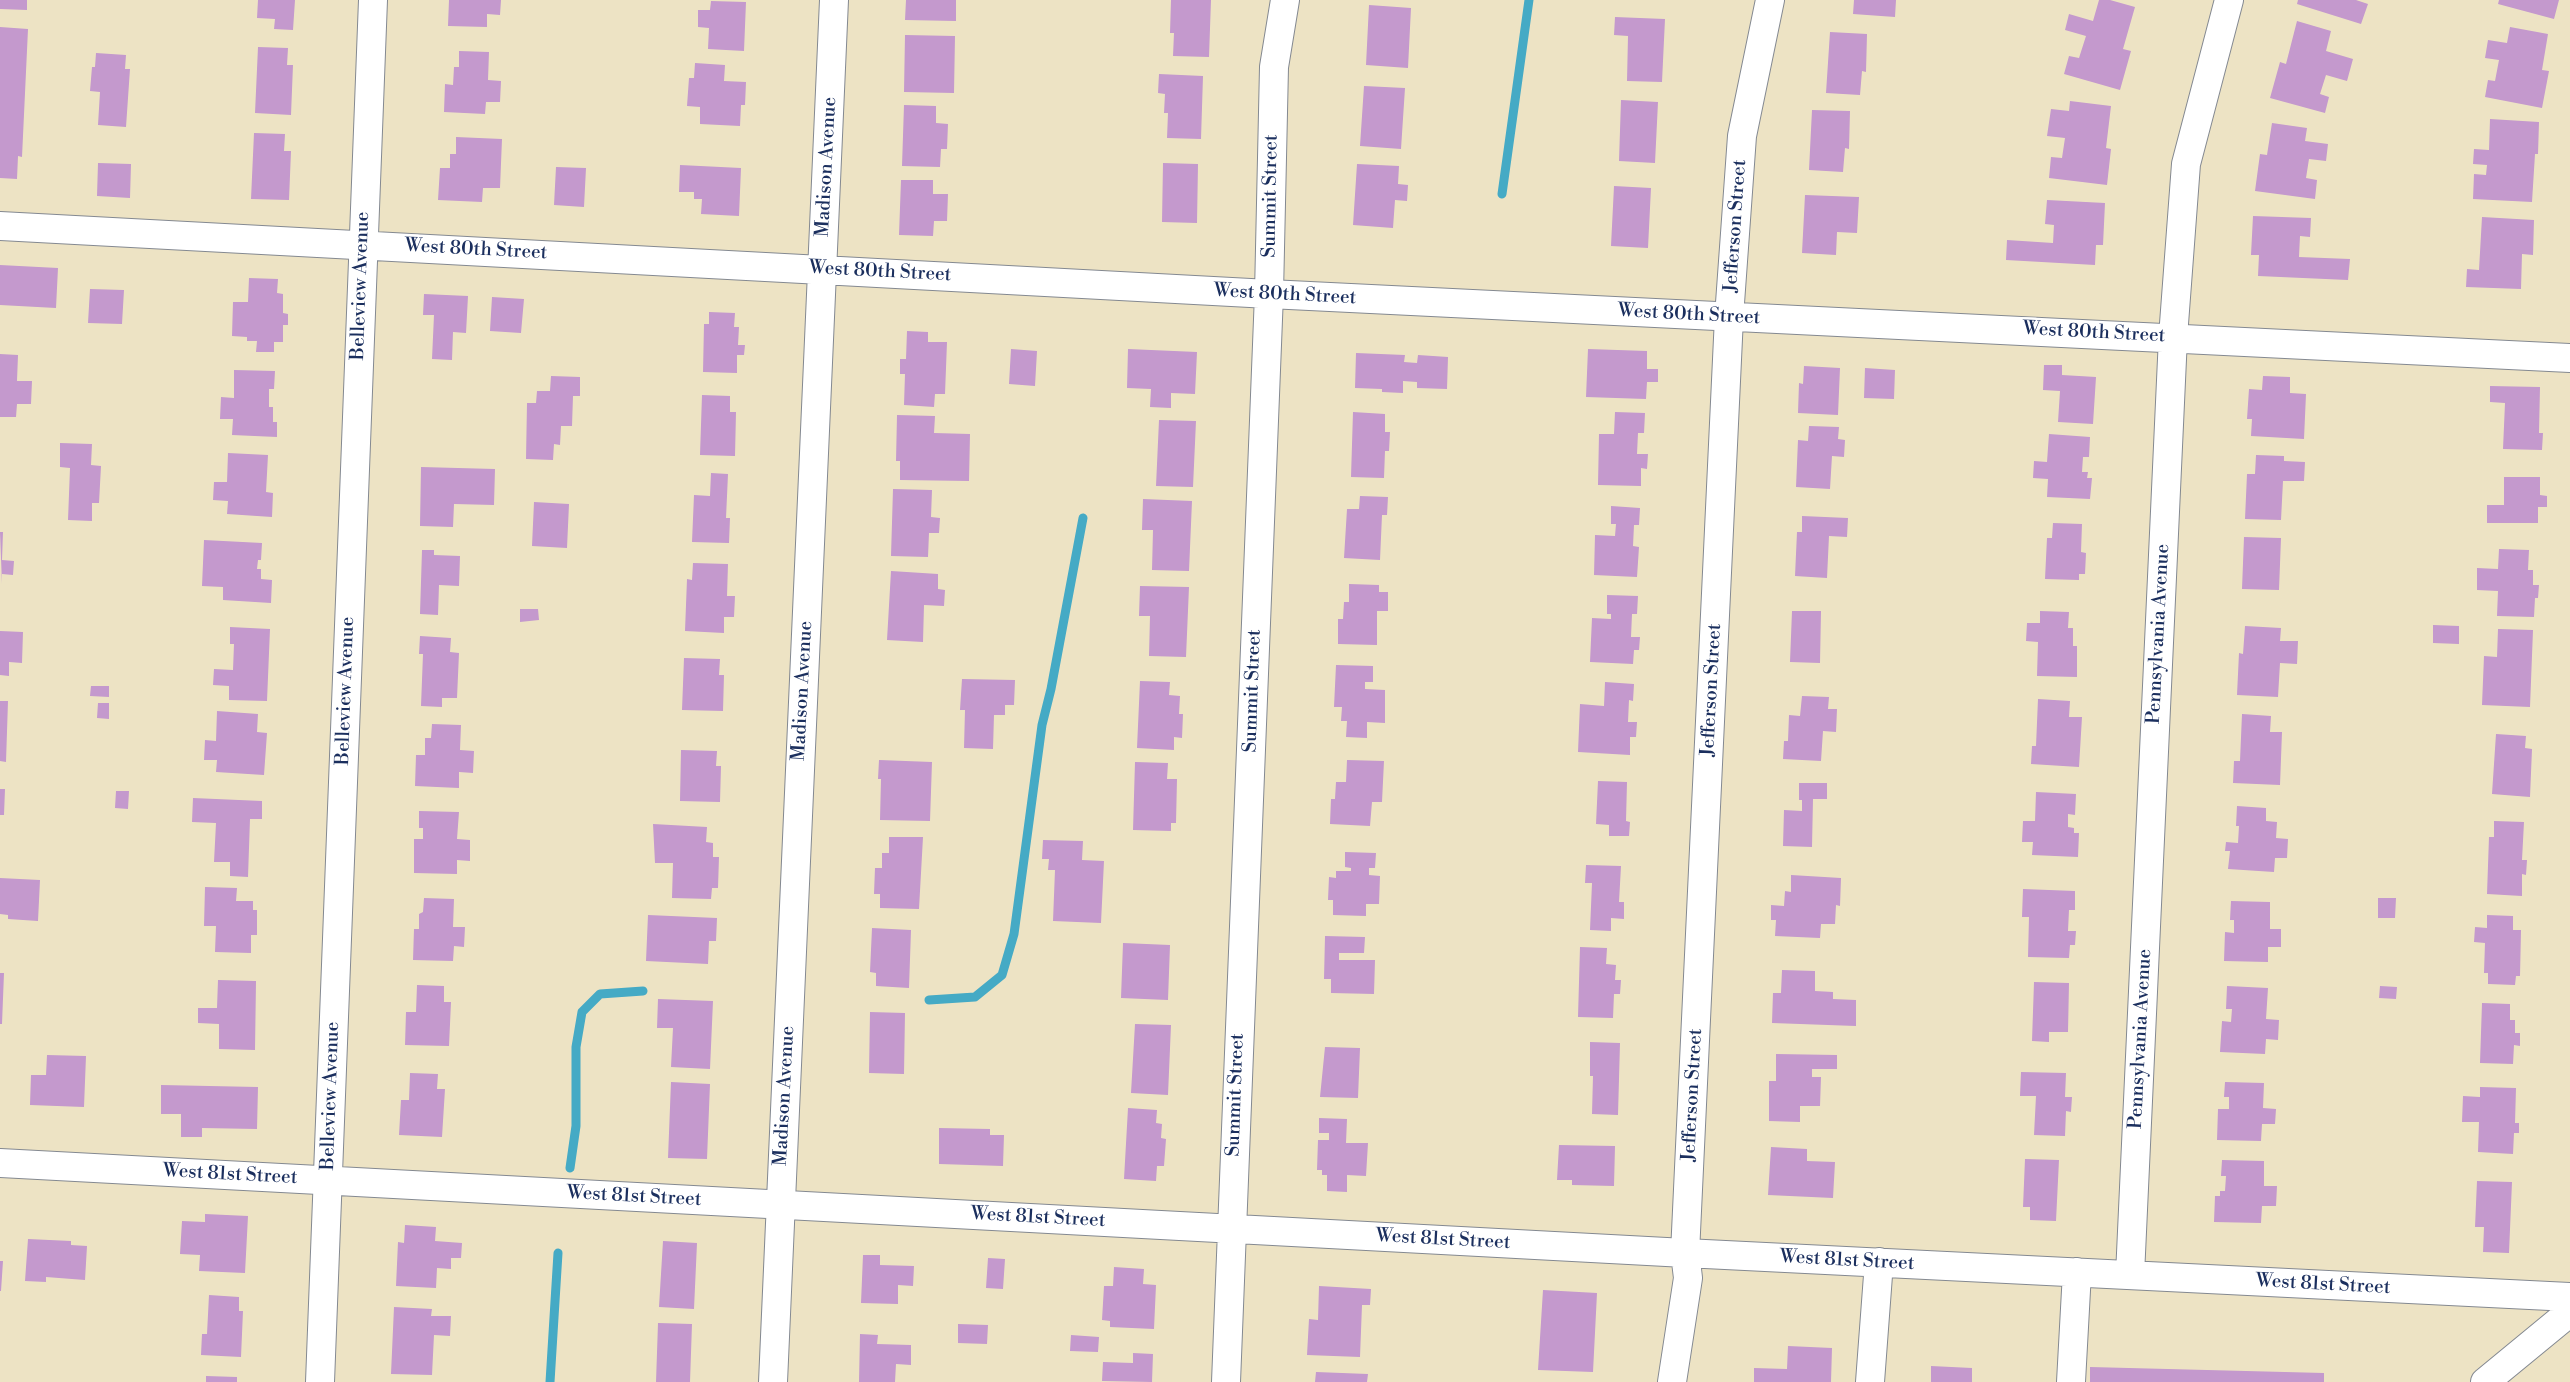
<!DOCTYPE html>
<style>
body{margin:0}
canvas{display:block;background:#ede3c4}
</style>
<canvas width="2570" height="1382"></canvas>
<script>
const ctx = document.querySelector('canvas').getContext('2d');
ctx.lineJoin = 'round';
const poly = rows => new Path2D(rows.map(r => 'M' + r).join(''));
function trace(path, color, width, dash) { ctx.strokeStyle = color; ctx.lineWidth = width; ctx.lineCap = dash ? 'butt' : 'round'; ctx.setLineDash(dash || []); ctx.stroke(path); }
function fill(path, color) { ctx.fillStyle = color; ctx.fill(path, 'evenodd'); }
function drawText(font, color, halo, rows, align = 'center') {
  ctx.font = font + ' "Libre Bodoni",serif'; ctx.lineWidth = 4.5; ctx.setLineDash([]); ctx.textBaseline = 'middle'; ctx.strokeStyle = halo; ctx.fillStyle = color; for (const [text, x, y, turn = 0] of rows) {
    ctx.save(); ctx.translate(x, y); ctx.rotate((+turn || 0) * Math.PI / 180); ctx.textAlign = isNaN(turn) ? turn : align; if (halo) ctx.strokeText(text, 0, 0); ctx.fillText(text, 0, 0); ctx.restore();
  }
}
trace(poly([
 [1502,194,1529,0],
 [929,1000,975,997,1002,975,1014,934,1042,725,1051,689,1083,518],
 [570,1168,576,1126,576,1047,582,1012,600,994,643,991],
 [550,1382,558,1253]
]), '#45aac5', 9);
fill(poly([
 [0,0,27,0,27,10,0,9],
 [258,0,295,0,293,30,274,29,275,19,257,18],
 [449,0,501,0,500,15,487,14,487,27,448,26],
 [906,0,956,0,956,21,905,20],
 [1171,0,1211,0,1209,57,1173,56,1174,33,1170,33],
 [1854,0,1896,0,1895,17,1853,14],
 [2099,0,2110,0,2135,7,2123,49,2131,51,2120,90,2064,74,2069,56,2079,58,2086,36,2065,30,2069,14,2093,21],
 [2298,0,2356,0,2368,4,2361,24,2297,4],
 [2499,0,2559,0,2554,19,2498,4],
 [711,1,746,2,744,51,708,49,709,28,698,27,698,10,710,10],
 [1369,5,1411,8,1408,68,1366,65],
 [1615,17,1665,19,1662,82,1627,81,1628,36,1614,35],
 [2297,21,2331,31,2326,51,2353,59,2347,81,2326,75,2320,94,2329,97,2325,113,2270,98,2280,62,2286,64],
 [0,27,28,29,22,157,18,156,17,179,0,178],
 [2510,27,2548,34,2542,70,2549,71,2542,108,2485,97,2488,80,2495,81,2499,60,2485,58,2488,40,2507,43],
 [1830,32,1867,34,1866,72,1862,71,1860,95,1826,93],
 [905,35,955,36,954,93,904,92],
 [258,47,288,48,287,65,293,65,291,115,255,113],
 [459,51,489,52,488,80,501,81,500,102,486,102,485,114,444,112,445,84,453,85,454,67,459,67],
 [96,53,126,55,125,69,130,69,126,127,98,125,100,92,90,91,92,67,95,67],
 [695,63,725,65,724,81,746,82,745,105,741,105,740,126,700,124,700,107,687,106,689,78,694,78],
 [1159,74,1203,76,1201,139,1167,138,1168,113,1164,113,1165,94,1158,93],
 [1364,86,1405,88,1401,149,1360,146],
 [1621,100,1658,102,1655,163,1619,161],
 [2070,101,2111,106,2106,148,2111,149,2107,185,2049,178,2051,157,2062,158,2065,138,2047,136,2051,109,2069,111],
 [904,105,936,106,936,123,948,124,947,149,941,149,940,167,902,166],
 [1812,110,1850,111,1849,149,1845,148,1843,172,1809,170],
 [2490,119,2539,122,2538,154,2535,154,2532,202,2473,199,2474,174,2486,175,2487,165,2473,164,2474,149,2489,150],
 [2272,123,2307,128,2305,141,2328,144,2326,161,2309,159,2306,178,2317,180,2315,199,2255,191,2260,154,2267,155],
 [254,133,285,134,284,151,291,151,289,200,251,199],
 [456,137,502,139,500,188,483,188,482,202,438,200,440,168,450,168,450,154,456,154],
 [98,163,131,164,130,198,97,196],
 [1163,163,1198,164,1197,223,1162,222],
 [1357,164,1399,166,1398,184,1408,185,1407,201,1395,200,1393,228,1353,225],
 [680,165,741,168,739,216,701,214,702,199,694,199,694,192,679,192],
 [556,167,586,168,584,207,554,205],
 [901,180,933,180,933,194,948,194,947,221,934,221,933,236,899,235],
 [1614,186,1651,188,1648,248,1611,246],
 [1805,195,1859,197,1857,233,1837,232,1836,255,1802,253],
 [2047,200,2105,203,2103,245,2096,245,2095,265,2006,260,2007,240,2053,243,2054,225,2045,224],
 [2253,216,2311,218,2310,237,2300,236,2299,257,2350,259,2348,280,2258,276,2259,255,2251,255],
 [2482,217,2534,220,2533,255,2522,254,2521,289,2466,287,2467,269,2479,270],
 [0,265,58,268,56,308,0,305],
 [249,278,278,279,277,293,283,294,283,313,288,314,288,325,283,325,283,342,274,342,274,352,256,352,257,341,247,341,247,337,232,336,233,302,248,302],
 [90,289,124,290,122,324,88,323],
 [424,294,468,296,466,333,453,332,452,360,432,359,434,315,423,315],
 [492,297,524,299,521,333,490,331],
 [709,312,735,313,734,327,739,327,738,345,745,345,744,355,737,355,737,373,703,372,704,324,709,324],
 [907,331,928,332,928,342,947,342,945,394,935,394,934,407,904,405,905,374,900,374,900,359,906,359],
 [1011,349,1037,351,1035,386,1009,384],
 [1128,349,1197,352,1195,394,1171,393,1171,408,1150,407,1151,389,1127,388],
 [1588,349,1647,351,1647,369,1658,369,1658,382,1647,382,1646,399,1586,397],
 [1356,353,1405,355,1404,362,1417,363,1418,355,1448,357,1447,389,1417,388,1417,382,1403,381,1403,393,1382,392,1382,389,1355,388],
 [0,354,18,355,17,381,32,381,31,404,17,404,16,417,0,417],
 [2044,365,2062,365,2062,375,2096,377,2093,424,2058,422,2060,391,2043,390],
 [1804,366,1840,368,1838,415,1798,413,1799,383,1803,384],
 [1865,368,1895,370,1894,399,1864,398],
 [234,370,275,371,274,389,269,389,269,407,273,407,273,422,277,422,277,437,232,435,233,419,220,419,221,397,234,398],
 [551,376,580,377,580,396,573,396,572,426,561,426,560,445,554,444,553,460,526,459,527,403,536,403,537,391,550,391],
 [2263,376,2290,377,2290,393,2306,394,2304,439,2251,436,2252,419,2247,419,2249,389,2262,390],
 [2490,386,2540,387,2539,433,2543,433,2542,450,2503,449,2505,403,2490,402],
 [702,395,730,396,730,412,736,412,735,456,700,455],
 [1353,412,1385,414,1385,432,1390,432,1389,451,1385,451,1384,478,1351,477],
 [1615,412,1645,413,1644,433,1638,433,1637,454,1648,454,1647,469,1641,468,1641,486,1598,485,1599,434,1614,434],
 [897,415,935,416,934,433,970,434,969,481,900,480,900,461,896,461],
 [1159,420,1196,421,1193,487,1156,486],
 [1809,426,1839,427,1838,439,1845,440,1844,457,1832,456,1830,489,1796,487,1798,440,1808,441],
 [2049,434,2090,437,2089,457,2083,457,2082,472,2088,472,2087,478,2092,478,2090,499,2047,497,2048,479,2033,478,2034,461,2047,462],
 [60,443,92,444,91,465,101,466,99,503,92,503,92,521,68,520,70,468,60,467],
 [228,453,268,455,266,492,273,493,272,517,227,514,228,501,213,500,214,482,227,482],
 [2256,455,2284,456,2284,461,2305,462,2304,481,2283,481,2281,520,2245,519,2247,474,2255,474],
 [421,467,495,469,494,505,454,504,453,527,420,526],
 [711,473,728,474,726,518,730,518,729,543,692,542,694,495,710,496],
 [2504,477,2540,477,2540,495,2547,496,2547,507,2538,507,2538,523,2487,523,2487,505,2504,505],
 [893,489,932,490,931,517,940,518,939,533,929,533,928,557,891,556],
 [1360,496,1388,497,1387,515,1382,515,1380,560,1344,558,1347,509,1359,509],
 [1143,499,1192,501,1189,571,1152,570,1153,530,1142,530],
 [534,502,569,504,567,548,532,546],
 [1611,506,1640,508,1639,525,1634,525,1633,546,1639,547,1637,577,1594,575,1595,535,1615,536,1616,524,1611,524],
 [1802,516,1848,518,1847,537,1829,536,1827,578,1795,576,1797,532,1802,532],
 [2053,523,2082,524,2081,552,2086,553,2085,574,2079,574,2079,580,2045,579,2047,538,2052,538],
 [0,532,3,532,2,560,14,561,13,575,2,574,2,584],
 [2244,537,2281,538,2279,590,2242,589],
 [204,540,262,543,261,560,258,560,257,569,261,569,261,579,272,580,271,603,223,600,223,587,202,586],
 [2499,549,2529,550,2528,570,2533,570,2533,585,2539,585,2538,598,2535,598,2534,617,2497,616,2498,591,2477,590,2477,568,2498,569],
 [422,550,434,550,434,555,460,556,459,586,439,585,438,615,420,614],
 [693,563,728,564,727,596,735,596,734,617,724,617,724,633,685,631,687,579,692,580],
 [891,571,938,574,938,589,945,590,944,606,924,605,923,642,887,640],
 [1349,584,1379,585,1379,592,1388,592,1388,611,1377,611,1377,645,1338,644,1338,619,1343,619,1344,602,1349,602],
 [1140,586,1189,587,1186,657,1149,656,1150,616,1139,616],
 [1607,595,1638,596,1637,614,1632,614,1631,637,1640,637,1639,650,1634,650,1633,664,1590,662,1592,618,1611,619,1611,614,1607,614],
 [520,609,538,609,539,620,520,622],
 [1792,611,1821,611,1820,663,1790,662],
 [2040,611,2069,612,2068,628,2073,628,2073,646,2077,646,2077,677,2037,676,2038,642,2026,641,2027,623,2040,623],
 [2433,625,2459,626,2459,644,2433,643],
 [2245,626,2281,628,2280,641,2298,641,2297,664,2280,663,2278,697,2237,695,2239,653,2243,654],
 [230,627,270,629,267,701,229,700,229,686,213,685,214,669,233,670,234,644,230,644],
 [2498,629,2533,630,2530,707,2482,705,2484,656,2497,657],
 [0,631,23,632,22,663,9,662,9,676,0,675],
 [420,636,451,638,450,652,459,653,457,698,442,698,442,707,421,706,423,654,419,654],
 [684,658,720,659,719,675,724,675,723,711,682,710],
 [1336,665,1373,666,1373,682,1365,682,1365,689,1385,690,1385,723,1367,722,1367,738,1346,737,1347,721,1341,721,1342,707,1334,707],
 [962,679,1015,680,1014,705,1005,705,1005,715,994,715,993,749,964,748,965,710,960,710],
 [1140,681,1170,682,1169,695,1180,696,1179,714,1183,714,1182,738,1174,737,1174,750,1137,748],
 [1605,682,1634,684,1633,701,1629,700,1628,722,1637,722,1636,737,1630,737,1630,755,1578,752,1580,704,1604,706],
 [91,686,109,686,109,697,90,696],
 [1802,696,1829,697,1828,709,1837,709,1836,732,1823,731,1821,761,1783,759,1784,741,1788,741,1789,715,1800,716],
 [2038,699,2070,701,2069,717,2082,717,2079,767,2031,764,2032,746,2036,746],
 [0,701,8,701,6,762,0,761],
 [98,703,109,703,109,719,97,718],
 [217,711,258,714,257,732,267,733,264,775,216,772,217,760,204,760,205,740,216,741],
 [2242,714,2271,716,2270,732,2282,732,2280,785,2233,783,2234,761,2240,761],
 [432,724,461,725,460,750,474,751,473,773,459,772,459,788,415,786,416,755,425,755,425,738,431,738],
 [2496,734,2526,736,2525,748,2532,749,2530,797,2492,794],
 [681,750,717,751,716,766,721,766,720,802,680,801],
 [879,760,932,762,930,821,880,820,881,779,878,779],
 [1347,760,1384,761,1382,802,1372,802,1370,826,1330,824,1331,799,1335,799,1336,782,1346,782],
 [1135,762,1168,763,1167,779,1177,779,1176,823,1171,823,1171,831,1133,830],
 [1598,781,1627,782,1626,821,1630,822,1629,836,1609,836,1609,825,1596,824],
 [1799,783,1827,783,1827,799,1813,799,1812,847,1783,846,1784,810,1802,811,1802,800,1799,800],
 [0,789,5,789,4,815,0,815],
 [116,791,129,791,128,809,115,808],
 [2036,792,2076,794,2075,815,2068,814,2068,827,2074,828,2074,833,2079,833,2078,857,2032,855,2033,842,2022,842,2023,821,2035,821],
 [193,798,262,801,262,819,250,819,248,877,230,876,230,862,214,862,216,823,192,822],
 [2237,806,2266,808,2266,821,2277,822,2276,838,2288,839,2287,858,2275,858,2274,872,2228,869,2230,851,2225,851,2226,842,2238,843,2239,826,2236,826],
 [419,811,459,812,457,839,470,840,470,861,457,860,457,874,414,873,414,839,423,839,423,828,419,828],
 [2494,821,2524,822,2522,860,2527,860,2526,875,2522,874,2522,896,2487,894,2489,837,2494,837],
 [653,824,707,827,706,842,713,843,713,857,719,857,718,888,712,888,711,899,672,898,673,863,655,863],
 [889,837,923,837,919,909,880,908,880,894,874,894,875,868,882,868,882,853,889,853],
 [1043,840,1083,841,1082,860,1104,861,1101,923,1053,921,1055,870,1048,870,1049,859,1042,859],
 [1345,852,1376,853,1375,868,1369,868,1369,875,1380,876,1379,904,1366,904,1366,916,1333,915,1333,900,1328,900,1329,877,1336,878,1336,871,1351,871,1351,868,1345,867],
 [1586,865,1621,866,1619,902,1624,902,1624,919,1611,918,1611,931,1590,930,1592,883,1585,883],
 [1791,875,1841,878,1840,906,1836,905,1835,924,1821,924,1820,938,1775,936,1776,920,1771,920,1771,905,1784,906,1785,891,1791,892],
 [0,878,40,880,38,921,8,919,8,915,0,914],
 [205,887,237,888,236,901,253,901,253,910,257,910,257,935,251,935,251,953,215,952,216,926,204,926],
 [2023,889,2075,891,2075,910,2069,910,2068,931,2076,931,2075,945,2070,945,2069,958,2028,957,2029,917,2022,917],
 [424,898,454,899,453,927,465,927,464,947,454,946,453,961,413,960,414,929,419,929,419,914,423,912],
 [2378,898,2396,898,2395,918,2378,918],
 [2231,901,2270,902,2270,929,2281,929,2281,947,2268,947,2268,962,2224,961,2225,932,2234,933,2234,920,2230,920],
 [648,915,717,918,716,941,709,941,708,964,646,961],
 [2487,915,2513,916,2513,930,2521,930,2520,976,2516,976,2515,985,2488,984,2488,973,2484,973,2485,943,2474,942,2475,927,2487,928],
 [872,928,911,930,909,988,876,986,876,973,870,972],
 [1325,936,1365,937,1364,953,1339,953,1339,960,1375,960,1374,994,1331,993,1331,979,1324,979],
 [1123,943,1170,945,1168,1000,1121,998],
 [1580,947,1607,948,1606,964,1616,965,1615,980,1621,980,1620,994,1614,994,1613,1018,1578,1017],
 [1782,970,1815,971,1815,991,1833,992,1833,999,1856,1000,1856,1026,1772,1023,1773,993,1781,993],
 [0,973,4,973,2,1024,0,1024],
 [218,980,256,981,255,1050,219,1049,219,1024,198,1023,198,1008,217,1008],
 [2034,982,2069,983,2068,1032,2049,1032,2049,1042,2032,1041],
 [417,985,444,986,444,1002,451,1002,449,1046,405,1045,406,1012,416,1012],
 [2227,986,2268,988,2266,1019,2279,1020,2278,1040,2266,1039,2265,1054,2220,1052,2222,1021,2231,1022,2232,1009,2226,1009],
 [2380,986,2397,987,2396,999,2379,998],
 [658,999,713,1001,710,1069,671,1067,673,1028,657,1028],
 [2482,1003,2510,1004,2510,1020,2515,1020,2515,1033,2520,1033,2520,1046,2514,1045,2513,1064,2480,1063],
 [870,1012,905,1013,904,1074,869,1073],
 [1135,1024,1171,1025,1168,1095,1131,1093],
 [1590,1042,1620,1043,1618,1115,1592,1114,1593,1076,1590,1076],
 [1325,1047,1360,1048,1358,1098,1320,1097],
 [1776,1054,1837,1055,1837,1069,1812,1069,1812,1077,1821,1077,1820,1106,1800,1106,1800,1122,1769,1121,1769,1081,1776,1081],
 [47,1055,86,1056,84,1107,30,1105,31,1075,46,1075],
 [2021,1072,2066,1073,2065,1097,2072,1097,2071,1112,2066,1111,2065,1136,2034,1135,2036,1096,2020,1096],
 [410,1073,438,1074,437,1089,445,1089,442,1137,399,1135,401,1100,409,1100],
 [671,1082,710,1084,707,1159,668,1158],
 [2225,1082,2264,1083,2263,1108,2276,1109,2275,1124,2262,1124,2261,1141,2217,1140,2218,1109,2229,1109,2229,1097,2224,1097],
 [161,1085,258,1087,257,1129,202,1128,202,1137,181,1137,181,1114,161,1114],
 [2480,1087,2516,1088,2515,1123,2519,1123,2519,1133,2514,1133,2513,1154,2478,1152,2479,1122,2462,1122,2463,1096,2480,1097],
 [1128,1108,1157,1110,1156,1123,1162,1124,1161,1138,1166,1139,1164,1166,1157,1166,1156,1181,1124,1179],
 [1319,1118,1347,1119,1346,1143,1368,1143,1366,1176,1347,1175,1347,1192,1327,1191,1327,1175,1322,1175,1322,1170,1317,1170,1318,1140,1329,1140,1329,1133,1319,1133],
 [939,1128,990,1129,990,1135,1004,1135,1003,1166,939,1164],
 [1559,1145,1615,1146,1614,1186,1572,1185,1572,1180,1557,1180],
 [1771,1147,1807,1149,1807,1161,1835,1162,1833,1198,1768,1195],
 [2025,1159,2059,1160,2056,1221,2030,1220,2030,1207,2023,1207],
 [2222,1160,2264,1161,2264,1186,2277,1186,2276,1206,2262,1206,2261,1223,2214,1222,2215,1196,2220,1196,2220,1191,2225,1191,2226,1176,2221,1176],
 [2477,1181,2512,1182,2509,1253,2483,1252,2484,1227,2475,1227],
 [205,1214,248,1216,245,1273,199,1271,200,1255,180,1254,182,1221,205,1222],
 [405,1225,436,1227,435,1241,462,1243,461,1258,451,1258,451,1269,437,1268,436,1288,396,1286,398,1242,404,1243],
 [28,1239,71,1241,71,1245,87,1246,85,1280,46,1277,46,1282,25,1281],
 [663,1241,697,1243,694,1309,659,1307],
 [863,1255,880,1255,880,1265,914,1266,913,1286,898,1285,898,1304,861,1303],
 [988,1258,1005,1259,1003,1289,986,1288],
 [0,1261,3,1261,1,1291,0,1291],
 [1114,1267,1144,1269,1143,1284,1156,1285,1154,1329,1110,1327,1110,1321,1102,1320,1104,1286,1113,1286],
 [1319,1286,1371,1289,1370,1305,1362,1305,1360,1357,1307,1355,1309,1319,1318,1320],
 [1543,1290,1597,1293,1593,1372,1538,1370],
 [209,1295,239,1297,239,1311,243,1311,241,1357,201,1355,202,1334,207,1334],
 [394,1307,432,1309,431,1316,451,1316,450,1336,434,1335,432,1375,391,1374],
 [658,1323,692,1324,690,1382,656,1382],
 [958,1324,988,1325,987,1344,958,1343],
 [860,1334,878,1335,877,1344,911,1345,911,1365,896,1364,895,1382,859,1382],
 [1071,1335,1099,1337,1098,1352,1070,1351],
 [1788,1346,1832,1348,1831,1382,1754,1382,1754,1368,1787,1369],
 [1133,1353,1153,1354,1152,1382,1102,1381,1103,1362,1133,1363],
 [1931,1366,1972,1368,1972,1382,1931,1382],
 [2090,1367,2324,1373,2324,1382,2090,1382],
 [1316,1372,1368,1374,1367,1382,1315,1382],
 [206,1376,237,1377,237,1382,206,1382]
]), '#c499cd');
const minor = poly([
 [0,226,1269,294,2570,358],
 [0,1163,1685,1253,2570,1297],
 [2130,1275,2173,337,2186,164,2229,0],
 [320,1382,373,0],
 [773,1382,834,0],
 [1226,1382,1269,294,1274,67,1285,0],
 [1672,1382,1688,1278,1685,1253,1729,317,1742,136,1770,0],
 [1870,1382,1879,1262],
 [2071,1382,2077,1272],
 [2485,1382,2570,1312]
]);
trace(minor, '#848991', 30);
trace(minor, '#fff', 28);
drawText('19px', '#1b2f5e', '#fff', [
 ["Madison Avenue",827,167,-87],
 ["Summit Street",1271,196,-89],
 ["Jefferson Street",1736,226,-86],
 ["West 80th Street",476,250,3],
 ["West 80th Street",880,272,3],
 ["Belleview Avenue",361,286,-88],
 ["West 80th Street",1285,295,3],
 ["West 80th Street",1689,315,3],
 ["West 80th Street",2094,333,3],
 ["Pennsylvania Avenue",2159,634,-87],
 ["Jefferson Street",1712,690,-87],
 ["Belleview Avenue",346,691,-88],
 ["Madison Avenue",803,691,-87],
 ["Summit Street",1253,691,-88],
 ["Pennsylvania Avenue",2141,1039,-87],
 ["Summit Street",1236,1095,-88],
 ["Jefferson Street",1693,1095,-87],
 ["Belleview Avenue",331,1096,-88],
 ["Madison Avenue",785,1096,-87],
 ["West 81st Street",230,1175,3],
 ["West 81st Street",634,1197,3],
 ["West 81st Street",1038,1218,3],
 ["West 81st Street",1443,1240,3],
 ["West 81st Street",1847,1261,3],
 ["West 81st Street",2323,1285,3]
]);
</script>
